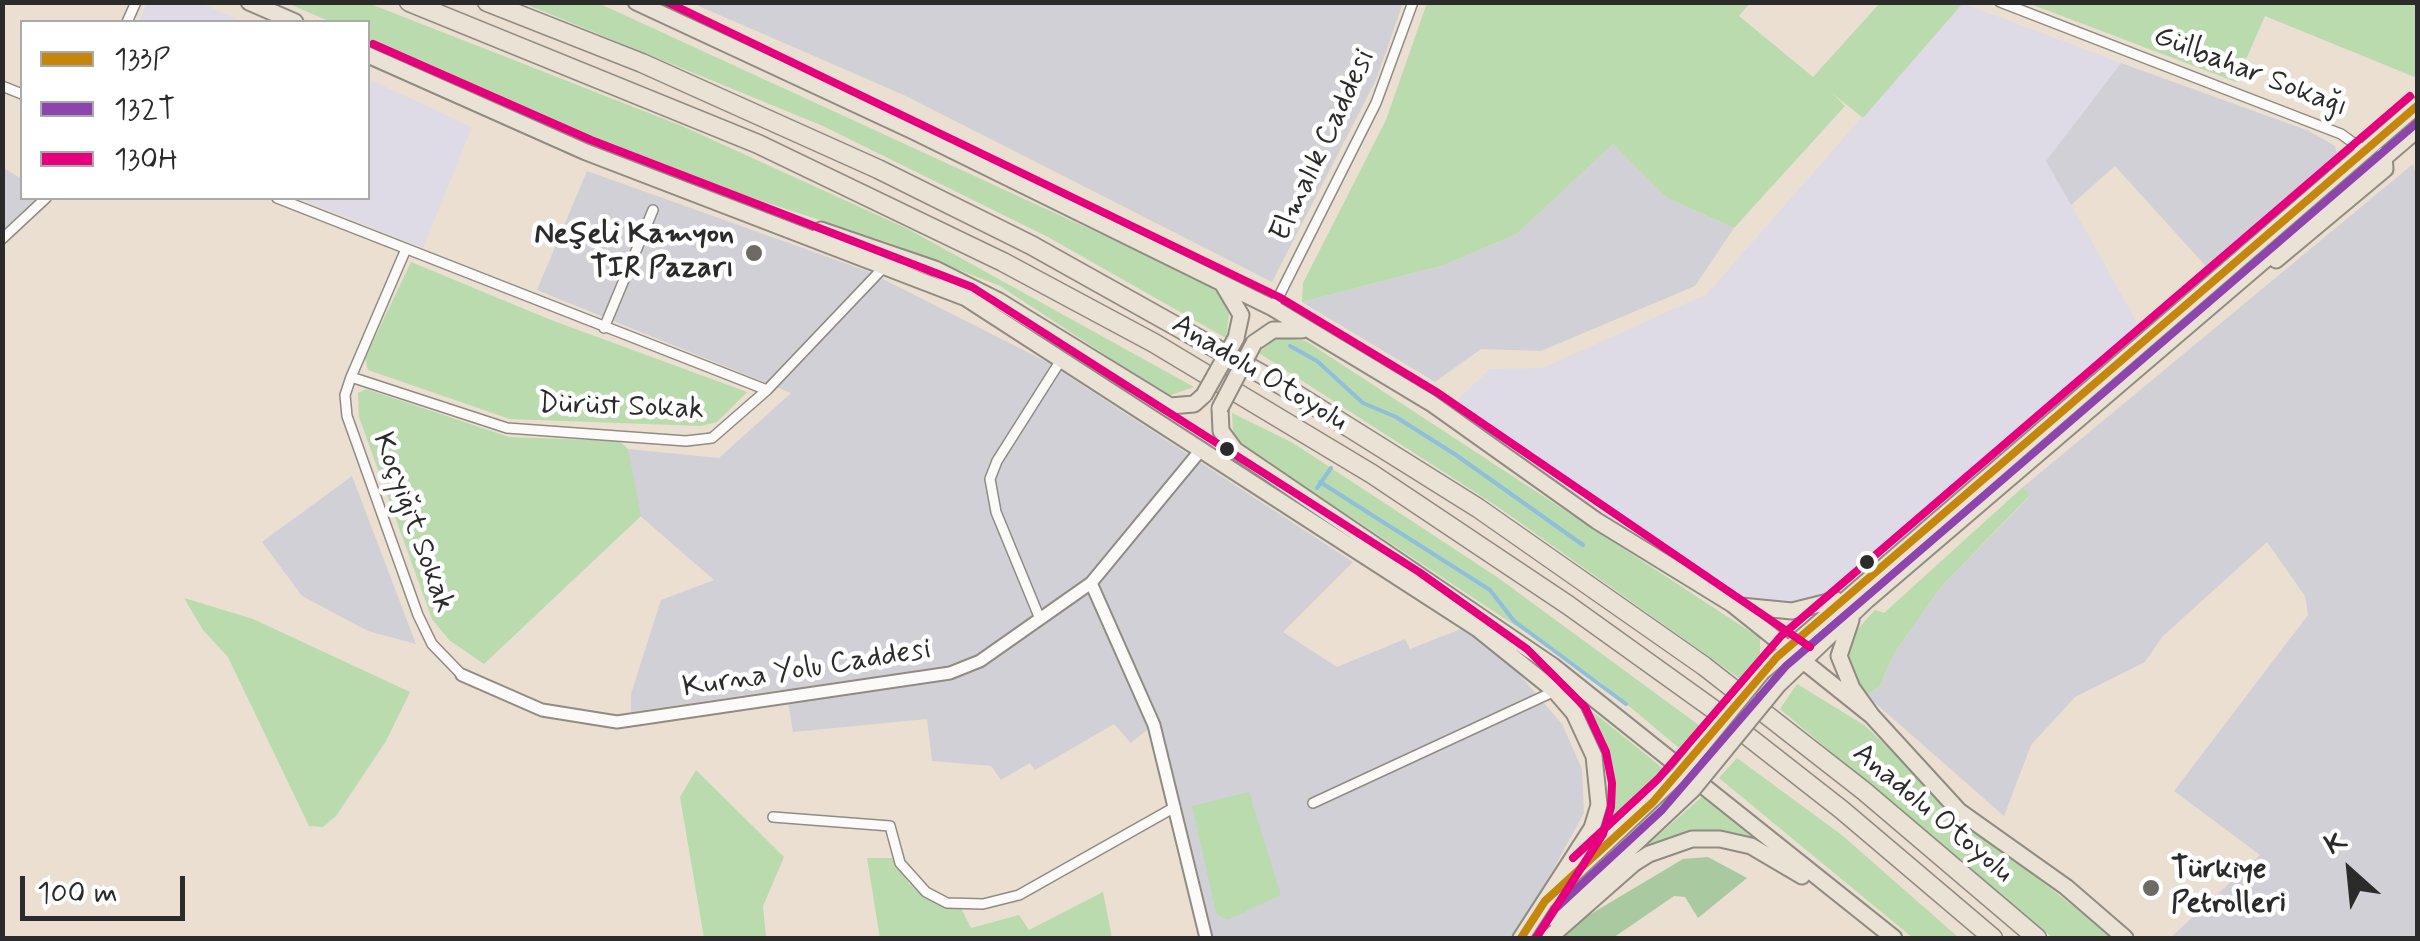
<!DOCTYPE html>
<meta charset="utf-8">
<style>
body{margin:0}
#map{position:relative;width:2420px;height:941px;overflow:hidden;background:#eadfd0;font-family:Mynerve,sans-serif}
canvas{display:block}
.frame{position:absolute;inset:0;border:5px solid #2b2b2b;pointer-events:none}
.legend{position:absolute;left:20px;top:20px;width:350px;height:180px;box-sizing:border-box;background:#fff;border:2px solid #aaa;margin:0;padding:12px 18px;list-style:none;font-size:30px;color:#2b2b2b}
.legend li{display:flex;align-items:center;gap:20px;height:50px}
.legend b{width:50px;border:2px solid #aaa}
.north{position:absolute;left:2300px;top:821px;width:100px;height:100px;-webkit-text-stroke:8px #fff;paint-order:stroke;rotate:333deg;font-size:28px;font-weight:700;line-height:40px;text-align:center;color:#2b2b2b}
.north::after{content:'';display:block;margin:auto;width:35px;height:45px;background:#2b2b2b;clip-path:polygon(50% 0,100% 100%,50% 72%,0 100%)}
.scale{position:absolute;left:20px;top:876px;width:165px;height:45px;box-sizing:border-box;border:5px solid #2b2b2b;border-top:0;padding-left:12px;font-size:30px;line-height:35px;white-space:nowrap;color:#2b2b2b;-webkit-text-stroke:8px #fff;paint-order:stroke}
</style>
<div id="map">
<canvas width="2420" height="941"></canvas>
<div class="frame"></div>
<ul class="legend">
<li><b style="height:12px;background:#c4870b"></b>133P</li>
<li><b style="height:12px;background:#8e44ad"></b>132T</li>
<li><b style="height:12px;background:#e5007d"></b>130H</li>
</ul>
<div class="north">K</div>
<div class="scale">100 m</div>
</div>
<script>
const ctx = document.querySelector('canvas').getContext('2d');
ctx.lineJoin = 'round';
function fill(path, color) { ctx.fillStyle = color; ctx.fill(path, 'evenodd'); }
const poly = rows => new Path2D(rows.map(r => 'M' + r).join(''));
function trace(path, color, width, dash) { ctx.strokeStyle = color; ctx.lineWidth = width; ctx.lineCap = dash ? 'butt' : 'round'; ctx.setLineDash(dash || []); ctx.stroke(path); }
function drawText(font, color, halo, rows, align = 'center') {
  ctx.font = font + ' Mynerve,sans-serif'; ctx.lineWidth = 9; ctx.setLineDash([]); ctx.textBaseline = 'middle'; ctx.strokeStyle = halo; ctx.fillStyle = color; for (const [text, x, y, turn = 0] of rows) {
    ctx.save(); ctx.translate(x, y); ctx.rotate((+turn || 0) * Math.PI / 180); ctx.textAlign = isNaN(turn) ? turn : align; if (halo) ctx.strokeText(text, 0, 0); ctx.fillText(text, 0, 0); ctx.restore();
  }
}
fill(poly([
 [147,3,200,3,243,22,139,22],
 [1962,3,2121,63,2047,161,2141,330,1875,554,1802,610,1754,603,1454,403,1490,369,1543,368,1707,294],
 [368,79,472,127,423,248,298,198,368,198]
]), '#dfdbe6');
fill(poly([
 [692,3,1403,3,1376,80,1272,282,906,96],
 [2121,63,2309,131,2335,146,2340,164,2211,272,2115,166,2071,205,2046,161],
 [1613,144,1667,198,1734,228,1695,286,1541,351,1481,349,1435,382,1302,302,1444,265,1517,234],
 [2413,164,2418,184,2417,938,2170,938,2260,855,2174,791,2308,615,2305,596,2267,542,2162,637,2145,662,2075,697,2031,745,2004,816,1866,695,1879,687,1895,652,1941,587,2030,496,2023,487],
 [2,167,22,179,22,198,39,198,2,234],
 [587,171,867,271,1045,361,1353,562,1283,632,1337,667,1405,639,1410,649,1461,629,1507,660,1562,724,1582,769,1584,813,1516,938,1210,938,1157,722,1131,743,1114,724,1035,770,1030,763,1001,780,991,766,932,761,927,719,793,732,786,689,631,712,631,694,661,600,714,580,638,514,628,449,719,458,791,393,537,290],
 [352,476,416,644,368,631,302,596,262,542]
]), '#d2d0d7');
fill(poly([
 [287,3,368,3,682,126,908,229,1194,387,1168,396,1000,286,893,244,634,159,368,39,368,22,331,22],
 [523,3,598,3,1205,282,1225,299,1229,314,1226,338,1048,237,823,126],
 [1427,3,1750,3,1739,16,1813,77,1880,3,1963,3,1863,118,1832,93,1845,106,1734,228,1667,198,1613,144,1517,234,1444,265,1302,302,1303,283,1386,120],
 [2028,3,2417,3,2417,78,2265,16,2236,82],
 [411,262,551,320,747,392,717,422,701,426,510,419,368,370,365,358],
 [1276,337,1306,341,1760,638,1760,654,1742,680,1498,507,1259,353],
 [366,389,509,437,619,441,628,449,641,516,484,664,449,640,432,619,359,417,358,393],
 [1232,413,1293,443,1497,577,1700,726,1685,753,1599,681,1245,447,1233,431],
 [2023,487,2030,495,1941,587,1895,652,1879,687,1866,695,1850,667,1847,647,1854,633,1875,610,1884,613],
 [184,598,253,619,410,692,386,741,336,816,323,827,309,826,228,657,203,630],
 [1797,684,1864,725,1978,832,2114,938,2053,938,1780,709],
 [1578,700,1670,774,1598,835,1611,815,1610,785,1597,731],
 [1737,758,1843,836,1959,938,1913,938,1719,778],
 [696,770,784,857,763,906,766,938,704,938,680,797],
 [1249,792,1281,895,1227,920,1216,913,1192,806],
 [1703,796,1765,842,1723,833,1686,834,1648,844],
 [867,858,895,858,909,884,944,907,961,908,971,928,1019,915,1029,930,1103,892,1112,938,880,938]
]), '#b9dbad');
fill(poly([
 [1708,857,1747,878,1698,918,1685,897,1674,896,1613,938,1563,938,1574,924,1683,859]
]), '#a9caa1');
trace(poly([
 [1290,346,1317,361,1363,403,1396,417,1456,455,1583,545],
 [1320,482,1490,590,1514,621,1626,704],
 [1317,488,1331,468]
]), '#8fbfdb', 4);
const minor = poly([
 [2000,2,2341,134,2366,152],
 [127,22,136,2],
 [2,86,22,94],
 [277,198,767,390],
 [2,239,46,198],
 [406,249,351,377,345,395,347,416,418,615,432,644,462,675],
 [1273,308,1376,103,1413,2],
 [604,328,653,210],
 [351,377,507,428,686,441,712,438,767,390,885,266],
 [1040,619,996,512,990,479,997,461,1061,360],
 [1313,803,1555,691],
 [773,817,890,826,900,863,926,892,947,903,983,904,1019,895,1175,807]
]);
const tertiary = poly([
 [1091,583,1154,725,1206,938],
 [462,675,542,710,617,722,950,673,980,661,1091,583,1200,451]
]);
const primary = poly([
 [249,2,295,22],
 [636,2,913,131,1273,308,1431,403,1597,521,1732,604,1872,716],
 [368,55,586,152,966,298,1478,629,1555,691,1574,713,1594,756,1599,805,1592,828,1545,901],
 [821,230,935,269,999,301,1170,406,1194,404,1204,395],
 [2276,260,2385,169,2384,155],
 [1222,283,1241,315,1236,338],
 [1254,343,1273,330,1302,330],
 [1220,408,1221,431,1235,450,1553,666,1894,938],
 [1741,606,1792,611,1836,600],
 [1851,620,1839,656,1852,688,1872,716,1959,811,2066,887,2125,938],
 [1762,672,2418,105],
 [1778,685,1867,600,2418,129],
 [1555,919,1693,789],
 [1521,938,1545,901,1678,775],
 [1549,938,1633,864,1649,854,1692,839,1720,839,1751,846,1802,876]
]);
const motorway = poly([
 [409,2,758,144,1003,262,1154,343,1372,474,1568,605,1713,709,1842,810,1993,938],
 [487,2,642,63,878,169,1031,245,1283,386,1478,508,1704,666,1864,791,2037,938]
]);
trace(minor, '#908b83', 12);
trace(tertiary, '#908b83', 15);
trace(primary, '#908b83', 19);
trace(motorway, '#908b83', 21);
trace(minor, '#fcfaf8', 9);
trace(tertiary, '#fcfaf8', 11);
trace(primary, '#e9e2d5', 15);
trace(motorway, '#e9e2d5', 18);
const primaryBridge = poly([
 [1204,395,1236,338],
 [1220,408,1254,343],
 [1678,775,1762,672],
 [1693,789,1778,685]
]);
trace(primaryBridge, '#908b83', 19, []);
trace(primaryBridge, '#e9e2d5', 15);
trace(poly([
 [1521,938,1545,901,1653,802,1777,657,2418,105]
]), '#c4870b', 8);
trace(poly([
 [1536,938,1555,909,1662,810,1786,666,2418,122]
]), '#8e44ad', 8);
trace(poly([
 [667,2,1279,297,1438,393,1810,647],
 [373,44,591,140,972,287,1419,572,1527,649,1585,707,1606,752,1612,783,1611,807,1603,834,1536,938],
 [1573,858,1658,779,1781,636,2410,96]
]), '#e5007d', 8);
for (const [x, y, r, color] of [
 [754,253,10,"#6e6a65"],
 [1227,449,9,"#2b2b2b"],
 [1867,562,9,"#2b2b2b"],
 [2151,888,10,"#6e6a65"]
]) { const dot = new Path2D(); dot.arc(x, y, r, 0, 2 * Math.PI); ctx.fillStyle = color; ctx.fill(dot); trace(dot, '#fff', 4); }
drawText('30px', '#2b2b2b', '#fff', [
 ["Gülbahar Sokağı",2250,73,21],
 ["Elmalık Caddesi",1324,146,-65],
 ["Anadolu Otoyolu",1259,374,31],
 ["Dürüst Sokak",621,408,2],
 ["Koçyiğit Sokak",412,523,70],
 ["Kurna Yolu Caddesi",807,670,-9],
 ["Anadolu Otoyolu",1932,814,40]
]);
drawText('bold 30px', '#2b2b2b', '#fff', [
 ["Neşeli Kamyon",734,236],
 ["TIR Pazarı",734,270],
 ["Türkiye",2171,871,"left"],
 ["Petrolleri",2171,905,"left"]
], 'right');
</script>
